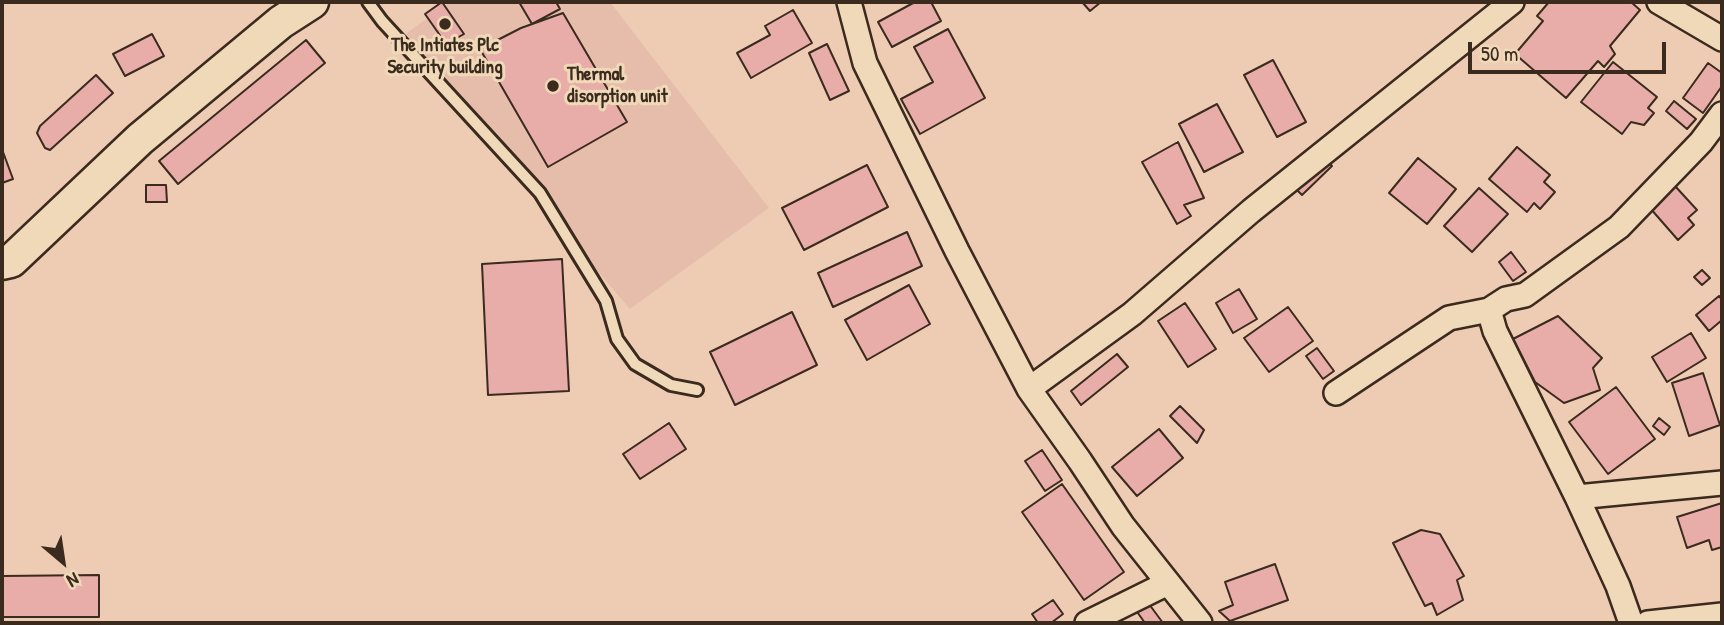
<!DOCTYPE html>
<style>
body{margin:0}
#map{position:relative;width:1724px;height:625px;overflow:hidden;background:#eeccb4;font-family:"Patrick Hand",sans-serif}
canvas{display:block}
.frame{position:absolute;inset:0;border:4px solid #3b2a1e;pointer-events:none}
.north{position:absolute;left:28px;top:527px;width:70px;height:70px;-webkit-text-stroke:5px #f0d9b9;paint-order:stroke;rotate:151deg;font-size:19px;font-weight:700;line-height:28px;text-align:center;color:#3b2a1e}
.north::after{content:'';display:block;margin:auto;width:24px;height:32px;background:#3b2a1e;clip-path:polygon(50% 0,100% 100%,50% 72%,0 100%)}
.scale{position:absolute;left:1468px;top:42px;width:198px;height:32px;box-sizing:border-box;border:4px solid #3b2a1e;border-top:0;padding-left:9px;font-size:21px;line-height:24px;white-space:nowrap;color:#3b2a1e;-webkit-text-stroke:5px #f0d9b9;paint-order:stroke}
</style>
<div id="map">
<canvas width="1724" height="625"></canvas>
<div class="frame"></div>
<div class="north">N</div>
<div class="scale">50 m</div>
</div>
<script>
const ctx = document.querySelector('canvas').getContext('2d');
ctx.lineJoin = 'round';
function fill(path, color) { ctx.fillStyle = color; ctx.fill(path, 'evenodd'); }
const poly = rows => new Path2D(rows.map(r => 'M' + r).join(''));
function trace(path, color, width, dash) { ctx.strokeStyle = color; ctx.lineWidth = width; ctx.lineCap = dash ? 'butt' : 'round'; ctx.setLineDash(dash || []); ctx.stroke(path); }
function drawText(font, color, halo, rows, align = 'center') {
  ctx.font = font + ' "Patrick Hand",sans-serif'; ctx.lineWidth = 6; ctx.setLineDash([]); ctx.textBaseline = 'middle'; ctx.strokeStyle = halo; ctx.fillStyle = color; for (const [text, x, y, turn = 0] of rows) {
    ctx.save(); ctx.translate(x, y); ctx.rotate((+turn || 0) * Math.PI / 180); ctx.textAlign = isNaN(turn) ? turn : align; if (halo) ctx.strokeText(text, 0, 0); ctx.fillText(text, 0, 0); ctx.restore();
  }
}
fill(poly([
 [449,2,610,2,769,208,630,309,399,39]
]), '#e5bdaa');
const building = poly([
 [442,2,464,34,446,44,425,14,442,2],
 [519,2,556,2,560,9,532,24,519,2],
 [915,2,931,2,941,21,892,47,878,22,915,2],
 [1082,2,1101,2,1090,11,1082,2],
 [1549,2,1631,2,1640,10,1610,46,1615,54,1604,67,1598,61,1566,98,1515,54,1543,21,1537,16,1549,2],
 [793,10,812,43,751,78,737,53,770,35,765,26,793,10],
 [563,13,627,122,548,167,480,49,521,28,563,13],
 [948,29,985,98,920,134,901,99,933,82,914,47,948,29],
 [152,34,164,56,125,76,113,54,152,34],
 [306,40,325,63,178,184,159,161,306,40],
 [827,44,849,91,830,100,809,53,827,44],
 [1273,60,1306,122,1277,137,1244,75,1273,60],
 [1613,62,1657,97,1648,108,1654,113,1644,125,1631,122,1622,134,1581,102,1613,62],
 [1708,63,1722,73,1722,86,1703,113,1683,98,1708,63],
 [96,75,113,93,50,150,45,148,37,133,40,126,96,75],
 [1674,101,1696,119,1687,129,1666,111,1674,101],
 [1217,104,1243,152,1204,172,1179,124,1217,104],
 [1178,142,1204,198,1184,205,1191,216,1177,224,1142,162,1178,142],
 [1517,147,1550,175,1544,182,1555,192,1540,209,1534,203,1527,212,1489,179,1517,147],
 [3,152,13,179,2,183,2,153,3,152],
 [1324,158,1332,166,1302,195,1294,187,1324,158],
 [1418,158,1456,189,1427,224,1389,193,1418,158],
 [867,165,888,207,804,250,782,208,867,165],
 [146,185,166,185,167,202,146,202,146,185],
 [1675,186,1697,210,1688,218,1694,225,1678,240,1650,208,1675,186],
 [1479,188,1508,214,1472,252,1444,226,1479,188],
 [907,232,922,266,833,307,818,273,907,232],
 [1511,252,1526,272,1513,281,1499,262,1511,252],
 [562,259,569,391,488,395,482,264,562,259],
 [1702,270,1710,278,1702,285,1694,277,1702,270],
 [909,285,930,324,867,360,845,320,909,285],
 [1239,289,1257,319,1233,333,1216,303,1239,289],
 [1719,296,1722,300,1722,320,1709,331,1696,315,1719,296],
 [1185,303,1216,349,1188,367,1158,321,1185,303],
 [1288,307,1313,341,1269,372,1244,338,1288,307],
 [792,312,817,365,735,405,710,352,792,312],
 [1558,316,1602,358,1593,368,1600,390,1564,403,1535,382,1513,339,1558,316],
 [1691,333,1706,358,1667,382,1652,357,1691,333],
 [1317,348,1334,371,1323,379,1306,356,1317,348],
 [1117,354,1128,367,1081,405,1071,391,1117,354],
 [1703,373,1720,425,1689,436,1672,383,1703,373],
 [1616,387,1655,439,1608,474,1569,422,1616,387],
 [1180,406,1204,430,1197,443,1170,416,1180,406],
 [1659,418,1670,427,1664,435,1653,426,1659,418],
 [669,423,686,449,640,479,623,454,669,423],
 [1159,429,1183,458,1137,496,1112,467,1159,429],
 [1042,450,1062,480,1045,491,1025,461,1042,450],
 [1062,484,1124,572,1084,600,1022,512,1062,484],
 [1722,503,1722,547,1712,550,1709,540,1687,548,1677,517,1722,503],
 [1421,530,1440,534,1464,576,1457,580,1463,600,1437,615,1432,603,1425,606,1393,543,1421,530],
 [1275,564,1288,600,1230,621,1219,611,1233,605,1225,582,1275,564],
 [99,575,99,617,2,617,2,576,99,575],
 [1053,600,1063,614,1051,623,1038,623,1032,614,1053,600],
 [1146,600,1163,623,1145,623,1135,609,1146,600]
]);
fill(building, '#e8ada8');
trace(building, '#3b2a1e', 2);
const lane = poly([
 [368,2,382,21,540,193,606,301,617,339,635,364,671,385,697,390]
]);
const street = poly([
 [849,2,865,63,957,251,1029,389,1080,461,1123,526,1200,623],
 [1659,2,1722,39],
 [1029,389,1132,314,1251,211,1512,2],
 [1336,393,1449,318,1489,310],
 [1577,497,1722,483],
 [1087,623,1168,583],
 [1631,623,1618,586,1577,497,1495,331,1489,310,1506,299,1525,295,1619,227,1701,142,1722,114],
 [1648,623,1722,615]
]);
const secondary = poly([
 [2,263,11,261,140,139,281,22,312,2]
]);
trace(lane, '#3b2a1e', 16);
trace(street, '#3b2a1e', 28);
trace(secondary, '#3b2a1e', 37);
trace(lane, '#f0d9b9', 10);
trace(street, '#f0d9b9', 23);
trace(secondary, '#f0d9b9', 32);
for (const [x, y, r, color] of [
 [445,24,7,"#3b2a1e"],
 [553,86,7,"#3b2a1e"]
]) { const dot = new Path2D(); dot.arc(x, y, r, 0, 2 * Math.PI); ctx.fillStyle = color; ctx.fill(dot); trace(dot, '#f0d9b9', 2.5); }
drawText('bold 19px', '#3b2a1e', '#f0d9b9', [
 ["The Intiates Plc",445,46],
 ["Security building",445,68],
 ["Thermal",567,75,"left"],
 ["disorption unit",567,97,"left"]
]);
</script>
